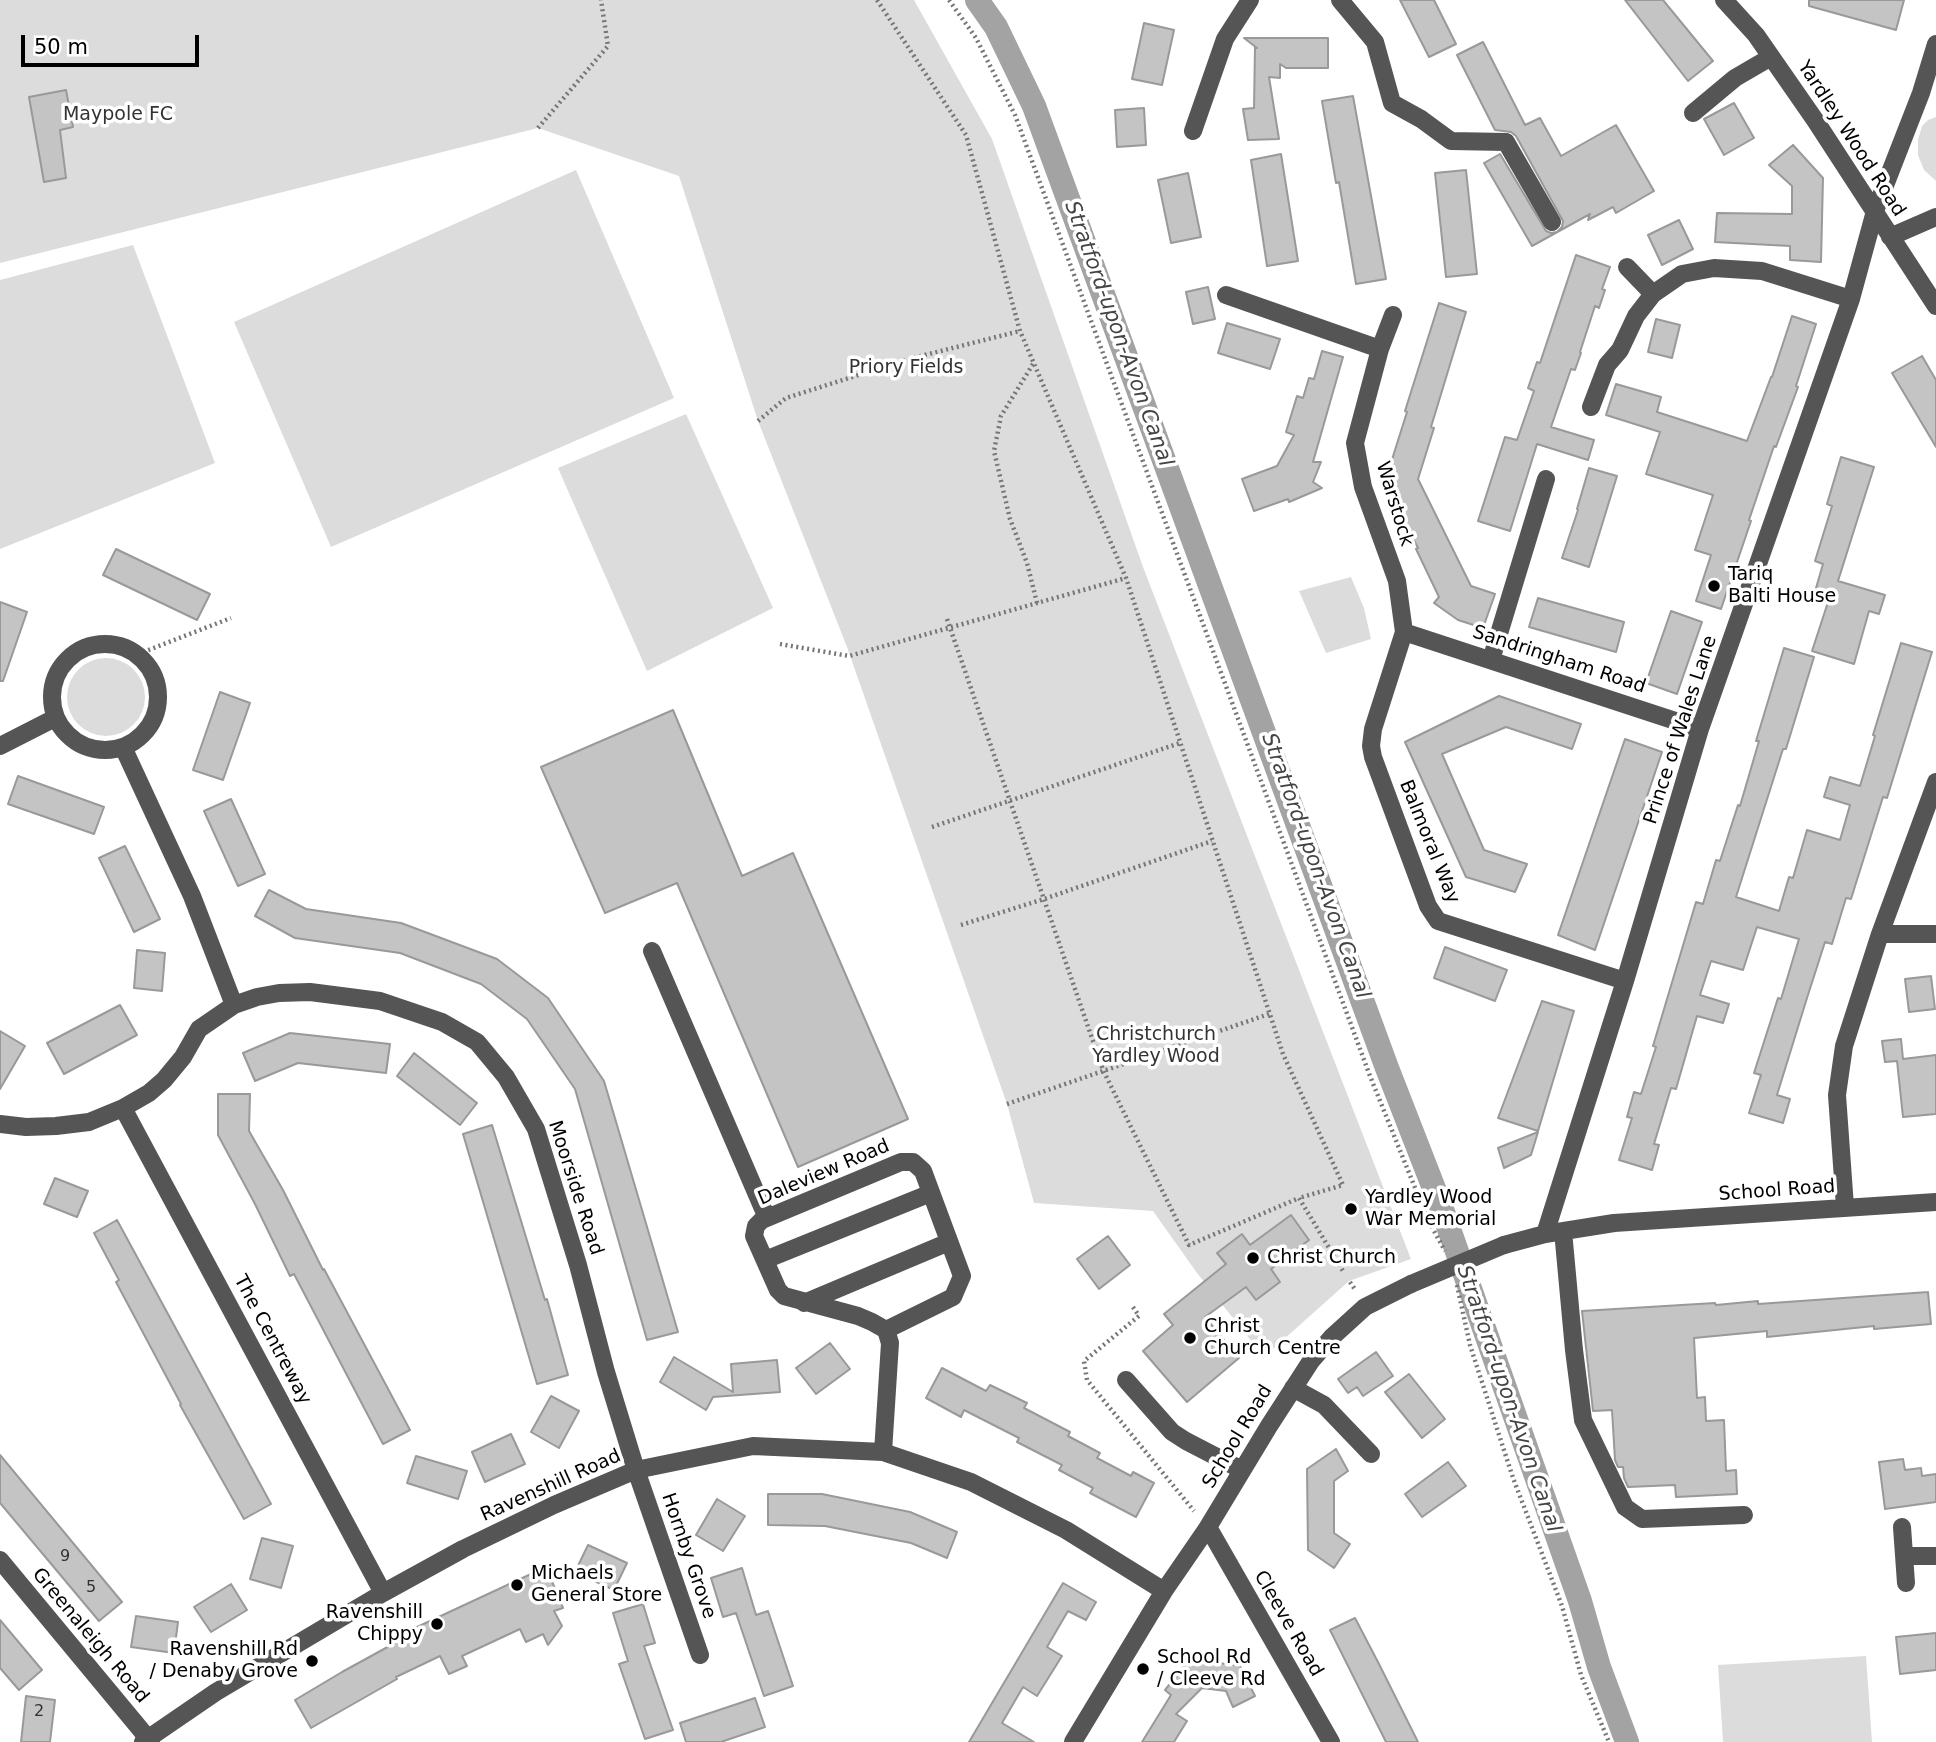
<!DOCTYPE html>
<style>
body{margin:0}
#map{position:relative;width:1936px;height:1742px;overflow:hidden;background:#fff;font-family:"DejaVu Sans",sans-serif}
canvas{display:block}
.scale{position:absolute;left:21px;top:35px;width:178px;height:32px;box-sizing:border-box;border:4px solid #000;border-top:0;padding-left:9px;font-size:21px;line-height:24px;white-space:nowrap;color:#000;-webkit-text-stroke:5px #fff;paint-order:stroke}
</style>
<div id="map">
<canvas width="1936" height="1742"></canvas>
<div class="scale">50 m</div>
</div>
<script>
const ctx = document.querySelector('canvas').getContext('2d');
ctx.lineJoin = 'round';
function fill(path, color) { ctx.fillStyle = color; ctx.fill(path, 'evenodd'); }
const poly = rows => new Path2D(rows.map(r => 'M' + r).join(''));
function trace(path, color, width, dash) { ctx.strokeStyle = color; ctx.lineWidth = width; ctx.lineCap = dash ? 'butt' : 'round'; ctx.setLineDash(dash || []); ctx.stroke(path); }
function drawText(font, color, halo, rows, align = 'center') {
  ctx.font = font + ' "DejaVu Sans",sans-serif'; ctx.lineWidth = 7; ctx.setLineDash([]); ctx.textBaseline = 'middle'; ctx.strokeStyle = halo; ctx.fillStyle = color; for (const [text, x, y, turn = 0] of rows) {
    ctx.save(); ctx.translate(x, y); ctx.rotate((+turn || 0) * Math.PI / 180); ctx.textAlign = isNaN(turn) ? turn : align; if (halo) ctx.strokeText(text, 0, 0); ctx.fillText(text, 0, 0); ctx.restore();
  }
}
fill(poly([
 [0,0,914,0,992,139,1143,567,1411,1259,1349,1281,1264,1357,1197,1273,1153,1211,1034,1203,1007,1104,847,647,758,421,679,176,538,128,0,263],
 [1936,117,1936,181,1924,170,1918,155,1918,140,1922,126,1928,120],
 [576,170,674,398,331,547,234,322],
 [133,245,215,463,0,549,0,280],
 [686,414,773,608,647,671,558,468],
 [1351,577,1364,608,1371,639,1326,653,1299,591],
 '67 697a39 39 0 1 1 78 0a39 39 0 1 1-78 0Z',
 [1866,1656,1872,1742,1723,1742,1718,1665]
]), '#dcdcdc');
trace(poly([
 [977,0,996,27,1034,106,1387,1068,1442,1209,1580,1601,1599,1667,1627,1742]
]), '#a3a3a3', 24);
const building = poly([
 [1400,0,1434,0,1456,44,1429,57,1400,0],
 [1625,0,1663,0,1713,61,1688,81,1625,0],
 [1809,0,1904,0,1896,30,1809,6,1809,0],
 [1144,23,1174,30,1162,85,1132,79,1144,23],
 [1244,38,1328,38,1328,68,1286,68,1280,64,1280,78,1269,77,1279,139,1248,140,1243,109,1254,108,1255,47,1257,48,1244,38],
 [1483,42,1525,125,1540,118,1561,156,1616,125,1654,191,1616,213,1613,207,1588,220,1590,214,1532,246,1484,163,1500,154,1546,231,1551,233,1557,232,1562,227,1563,221,1516,136,1511,132,1495,130,1457,55,1483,42],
 [66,90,73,127,60,130,66,178,44,182,29,97,66,90],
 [1353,96,1386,279,1356,284,1339,182,1336,183,1322,101,1353,96],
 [1734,103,1754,138,1724,155,1704,119,1734,103],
 [1144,108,1146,145,1117,147,1115,110,1144,108],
 [1793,145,1823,178,1821,262,1790,260,1790,246,1715,242,1717,213,1792,214,1792,186,1769,165,1793,145],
 [1281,154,1298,261,1267,266,1251,160,1281,154],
 [1466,170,1477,274,1446,277,1435,173,1466,170],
 [1188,173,1201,237,1171,243,1158,180,1188,173],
 [1679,220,1693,249,1662,265,1648,235,1679,220],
 [1576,255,1610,267,1602,289,1605,290,1599,308,1595,306,1580,352,1581,353,1575,370,1571,369,1551,427,1594,440,1588,460,1537,444,1510,531,1478,521,1505,437,1517,440,1534,391,1528,388,1537,362,1540,363,1576,255],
 [1208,287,1215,319,1193,324,1186,292,1208,287],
 [1439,303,1466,312,1431,427,1434,428,1418,479,1471,586,1495,594,1483,628,1458,620,1434,603,1439,597,1416,549,1418,548,1391,496,1389,469,1407,412,1405,411,1439,303],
 [1792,316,1816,324,1796,386,1798,387,1776,447,1774,446,1749,520,1751,521,1721,609,1696,601,1711,555,1695,550,1713,495,1646,474,1660,432,1606,415,1616,384,1661,397,1657,412,1747,441,1771,377,1772,377,1792,316],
 [1656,319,1680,325,1672,358,1648,352,1656,319],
 [1227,323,1280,339,1270,369,1218,353,1227,323],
 [1322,351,1343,357,1313,462,1321,462,1313,482,1322,488,1289,502,1288,499,1254,511,1242,479,1277,466,1294,435,1286,432,1297,396,1303,398,1309,378,1314,379,1322,351],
 [1922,356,1936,380,1936,447,1892,373,1922,356],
 [1841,457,1874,467,1838,581,1885,595,1879,614,1869,611,1854,664,1812,651,1829,599,1814,595,1823,564,1815,561,1832,506,1827,504,1841,457],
 [1589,468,1617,476,1589,567,1562,558,1578,510,1577,509,1589,468],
 [116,549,210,594,197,620,103,575,116,549],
 [1538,598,1624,622,1616,652,1529,627,1538,598],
 [0,602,27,612,3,681,0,681,0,602],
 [1671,611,1702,622,1677,694,1646,683,1671,611],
 [1901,643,1932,652,1887,798,1883,797,1851,899,1846,898,1832,944,1825,942,1807,998,1777,1095,1790,1099,1783,1123,1749,1113,1761,1075,1754,1073,1778,998,1781,999,1799,939,1757,927,1743,970,1711,961,1700,995,1729,1004,1723,1023,1697,1016,1676,1089,1671,1088,1654,1144,1659,1145,1652,1170,1619,1160,1632,1118,1627,1117,1634,1092,1641,1094,1656,1047,1653,1046,1696,902,1703,904,1716,860,1720,861,1738,805,1740,806,1759,741,1756,741,1784,648,1814,657,1786,749,1783,749,1736,897,1779,911,1789,877,1793,878,1807,830,1840,840,1850,805,1824,797,1830,777,1860,786,1875,736,1873,735,1901,643],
 [220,692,250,703,223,780,193,770,220,692],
 [1499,696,1581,724,1572,749,1506,727,1442,754,1484,850,1527,864,1515,892,1466,877,1405,742,1499,696],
 [673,710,742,876,793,853,908,1119,798,1167,677,883,605,913,541,767,673,710],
 [1625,739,1662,752,1595,950,1558,935,1625,739],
 [18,776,104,807,94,834,8,804,18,776],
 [231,799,265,874,238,886,204,811,231,799],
 [125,846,160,919,134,932,99,858,125,846],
 [269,890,306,909,401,923,497,959,548,998,604,1081,678,1332,647,1340,575,1089,527,1019,481,984,400,953,295,938,255,916,269,890],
 [1445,947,1507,970,1495,1001,1434,978,1445,947],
 [137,950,165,953,162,991,134,988,137,950],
 [1931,976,1935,1009,1909,1012,1905,979,1931,976],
 [1542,1001,1574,1011,1538,1131,1498,1118,1542,1001],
 [120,1005,137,1035,64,1074,47,1043,120,1005],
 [0,1031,25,1046,0,1089,0,1031],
 [290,1033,390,1044,386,1073,298,1063,255,1081,243,1053,290,1033],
 [1901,1039,1903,1059,1936,1055,1936,1114,1903,1117,1897,1061,1885,1062,1882,1041,1901,1039],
 [414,1053,477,1103,460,1125,397,1076,414,1053],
 [218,1094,250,1094,249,1131,283,1190,323,1270,324,1269,410,1430,383,1444,294,1274,290,1276,255,1204,218,1135,218,1094],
 [492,1125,545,1300,547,1299,568,1375,537,1384,463,1134,492,1125],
 [1538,1132,1531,1155,1504,1168,1498,1148,1538,1132],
 [55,1178,88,1191,77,1217,44,1204,55,1178],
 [1291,1215,1309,1240,1271,1269,1280,1282,1256,1300,1246,1287,1205,1317,1239,1358,1187,1402,1143,1351,1173,1325,1164,1314,1226,1264,1217,1253,1242,1234,1250,1245,1291,1215],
 [117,1220,271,1504,244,1519,180,1405,181,1404,116,1282,119,1280,94,1233,117,1220],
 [1108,1236,1130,1265,1099,1289,1077,1259,1108,1236],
 [1928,1292,1931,1324,1874,1329,1874,1326,1767,1337,1767,1331,1694,1338,1697,1398,1705,1397,1706,1421,1724,1420,1726,1471,1736,1470,1737,1494,1676,1497,1675,1485,1628,1487,1624,1478,1623,1467,1618,1467,1615,1460,1612,1410,1593,1411,1582,1311,1715,1303,1716,1305,1758,1301,1758,1304,1928,1292],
 [830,1343,850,1369,816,1394,796,1368,830,1343],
 [1376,1352,1393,1376,1363,1396,1357,1387,1348,1393,1338,1379,1376,1352],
 [674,1357,733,1392,731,1364,777,1360,780,1392,713,1397,706,1410,660,1382,674,1357],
 [942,1368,986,1391,990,1385,1027,1403,1024,1408,1070,1432,1068,1436,1100,1453,1097,1458,1131,1476,1133,1472,1154,1483,1136,1517,1090,1493,1093,1488,1059,1470,1062,1465,1017,1442,1019,1438,964,1410,961,1417,926,1398,942,1368],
 [1409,1374,1445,1419,1422,1438,1385,1392,1409,1374],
 [551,1396,579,1411,559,1448,531,1432,551,1396],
 [511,1434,525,1464,485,1482,472,1452,511,1434],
 [1336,1449,1348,1471,1334,1481,1334,1533,1350,1544,1334,1568,1308,1550,1307,1469,1336,1449],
 [0,1455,122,1602,99,1621,0,1503,0,1455],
 [416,1456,467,1471,458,1499,407,1483,416,1456],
 [1903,1459,1905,1470,1921,1468,1922,1476,1936,1474,1936,1502,1885,1509,1879,1462,1903,1459],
 [1448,1462,1466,1486,1422,1517,1405,1494,1448,1462],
 [768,1494,822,1494,910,1512,957,1532,947,1558,911,1543,825,1526,768,1525,768,1494],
 [717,1499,745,1516,723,1551,696,1535,717,1499],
 [262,1538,293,1546,281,1588,250,1579,262,1538],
 [588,1545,627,1563,614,1590,575,1572,588,1545],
 [546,1567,563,1608,554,1611,562,1626,548,1645,543,1634,526,1642,520,1629,462,1656,467,1666,449,1674,440,1656,396,1677,397,1679,311,1728,295,1700,342,1672,404,1638,402,1634,546,1567],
 [742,1568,756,1615,768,1611,793,1686,764,1696,736,1613,723,1617,711,1578,742,1568],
 [1063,1583,1096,1602,1086,1620,1068,1611,1047,1647,1062,1656,1037,1696,1023,1687,1002,1723,1034,1742,969,1742,1063,1583],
 [231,1584,247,1610,211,1632,194,1607,231,1584],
 [643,1604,655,1643,644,1646,673,1730,645,1739,619,1664,628,1661,613,1613,643,1604],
 [136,1616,178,1622,174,1653,131,1647,136,1616],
 [1355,1618,1379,1664,1418,1742,1386,1742,1330,1630,1355,1618],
 [0,1620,42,1670,19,1690,0,1668,0,1620],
 [1936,1633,1936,1670,1900,1674,1896,1637,1936,1633],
 [1190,1659,1240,1666,1255,1696,1233,1707,1226,1691,1202,1688,1176,1714,1187,1721,1174,1742,1142,1742,1171,1695,1165,1690,1190,1659],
 [26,1696,55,1700,50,1742,21,1742,26,1696],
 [755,1698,765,1727,721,1742,686,1742,680,1723,755,1698]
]);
fill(building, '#c4c4c4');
trace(building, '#999', 2);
trace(poly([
 [877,0,966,135,1020,331,1126,578,1283,1054,1343,1185,1299,1198],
 [949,0,976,38,1015,115,1370,1076,1428,1220,1445,1251],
 [538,128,608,46,601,0],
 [1033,364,1001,416,994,451,1010,519,1027,563,1037,603],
 [758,421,786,398,909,359,1020,331],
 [947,619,1103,1070,1189,1245,1299,1198,1343,1271],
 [780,644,849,656,1126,578],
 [138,654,231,618],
 [932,827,1180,743],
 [961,925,1044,899,1212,841],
 [1007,1104,1269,1014],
 [1350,1282,1356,1291],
 [1457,1285,1470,1345,1513,1478,1562,1606,1581,1675,1609,1742],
 [1133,1307,1139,1316,1084,1361,1087,1380,1194,1511]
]), '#777', 4.5, [2, 3.5]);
trace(poly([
 [1340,0,1375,42,1392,103,1421,119,1451,141,1506,142,1552,222],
 [1724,0,1756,35,1815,120,1936,306],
 [1693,113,1735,78,1771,57],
 [1193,131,1225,39,1250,0],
 [1890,237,1936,217],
 [1627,267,1653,294],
 [1226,295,1380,349],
 [1393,315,1380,349,1355,443,1363,487,1397,581,1404,632,1373,729,1371,746,1373,757,1428,906,1438,921,1625,981],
 [1591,407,1607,365,1620,350,1636,316,1653,294,1682,274,1714,268,1762,271,1851,299],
 [1404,632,1700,729],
 '52 697a53 53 0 1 1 106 0a53 53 0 1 1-106 0Z',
 [1491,660,1546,479],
 [0,746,55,718],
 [123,747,192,896,234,1005],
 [1880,934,1936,782],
 [652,951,767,1218],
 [123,1108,383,1593],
 [0,1124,26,1127,56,1126,89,1122,123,1108,149,1093,164,1080,183,1057,199,1029,234,1005,257,997,279,993,310,992,380,1001,442,1022,477,1042,506,1077,536,1129,578,1265,606,1372,636,1470,700,1655],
 [1845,1207,1837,1095,1844,1046,1880,934,1936,934],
 [1563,1231,1574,1350,1583,1420,1625,1507,1642,1519,1744,1515],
 [1545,1234,1625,981,1700,729,1851,299,1875,211,1921,93,1936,44],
 [1504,1245,1545,1234,1614,1223,1936,1202],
 [765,1260,931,1193],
 [804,1303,949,1242],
 [1126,1380,1172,1432,1186,1441,1242,1470],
 [1293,1388,1324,1405,1371,1454],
 [883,1452,890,1343,886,1330,872,1322,858,1316,784,1296,778,1290,754,1236,756,1226,762,1220,901,1162,913,1162,923,1171,962,1276,953,1297,886,1330],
 [1208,1527,1331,1742],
 [1902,1527,1906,1583],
 [1904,1556,1936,1556],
 [0,1560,151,1742],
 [143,1742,216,1692,383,1593,463,1549,554,1505,636,1470,753,1446,883,1452,971,1482,1066,1530,1164,1591],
 [1073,1742,1164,1591,1208,1527,1269,1426,1311,1361,1332,1337,1365,1307,1411,1284]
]), '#555', 18);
trace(poly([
 [1411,1284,1504,1245]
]), '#555', 18);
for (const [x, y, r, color] of [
 [1714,586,7,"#000"],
 [1351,1209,7,"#000"],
 [1253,1258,7,"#000"],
 [1190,1338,7,"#000"],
 [517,1585,7,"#000"],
 [437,1624,7,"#000"],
 [312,1661,7,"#000"],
 [1143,1669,7,"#000"]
]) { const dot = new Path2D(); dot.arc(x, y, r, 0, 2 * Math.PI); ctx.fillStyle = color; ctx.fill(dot); trace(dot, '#fff', 2.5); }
drawText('16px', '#313131', null, [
 ["9",65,1557],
 ["5",91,1588],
 ["2",39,1712]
]);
drawText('19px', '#333', '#fff', [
 ["Maypole FC",118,115],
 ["Priory Fields",906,368],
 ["Christchurch",1156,1035],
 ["Yardley Wood",1156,1057]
]);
drawText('19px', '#000', '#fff', [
 ["Yardley Wood Road",1851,139,57],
 ["Warstock",1394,504,73],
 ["Sandringham Road",1559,660,18],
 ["Prince of Wales Lane",1681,730,-72],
 ["Balmoral Way",1429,842,68],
 ["Daleview Road",824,1173,-23],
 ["Moorside Road",575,1188,72],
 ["School Road",1777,1191,-4],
 ["The Centreway",272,1340,62],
 ["School Road",1238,1437,-59],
 ["Ravenshill Road",551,1486,-24],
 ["Hornby Grove",688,1556,71],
 ["Cleeve Road",1288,1624,60],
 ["Greenaleigh Road",90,1636,50]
]);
drawText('19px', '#000', '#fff', [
 ["Tariq",1728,575],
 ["Balti House",1728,597],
 ["Yardley Wood",1365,1198],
 ["War Memorial",1365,1220],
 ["Christ Church",1267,1258],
 ["Christ",1204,1327],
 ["Church Centre",1204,1349],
 ["Michaels",531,1574],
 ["General Store",531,1596],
 ["Ravenshill",423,1613,"right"],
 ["Chippy",423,1635,"right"],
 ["Ravenshill Rd",298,1650,"right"],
 ["/ Denaby Grove",298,1672,"right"],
 ["School Rd",1157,1658],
 ["/ Cleeve Rd",1157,1680]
], 'left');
drawText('italic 21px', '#444', '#fff', [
 ["Stratford-upon-Avon Canal",1118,334,70],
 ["Stratford-upon-Avon Canal",1315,866,70],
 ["Stratford-upon-Avon Canal",1508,1399,71]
]);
</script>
